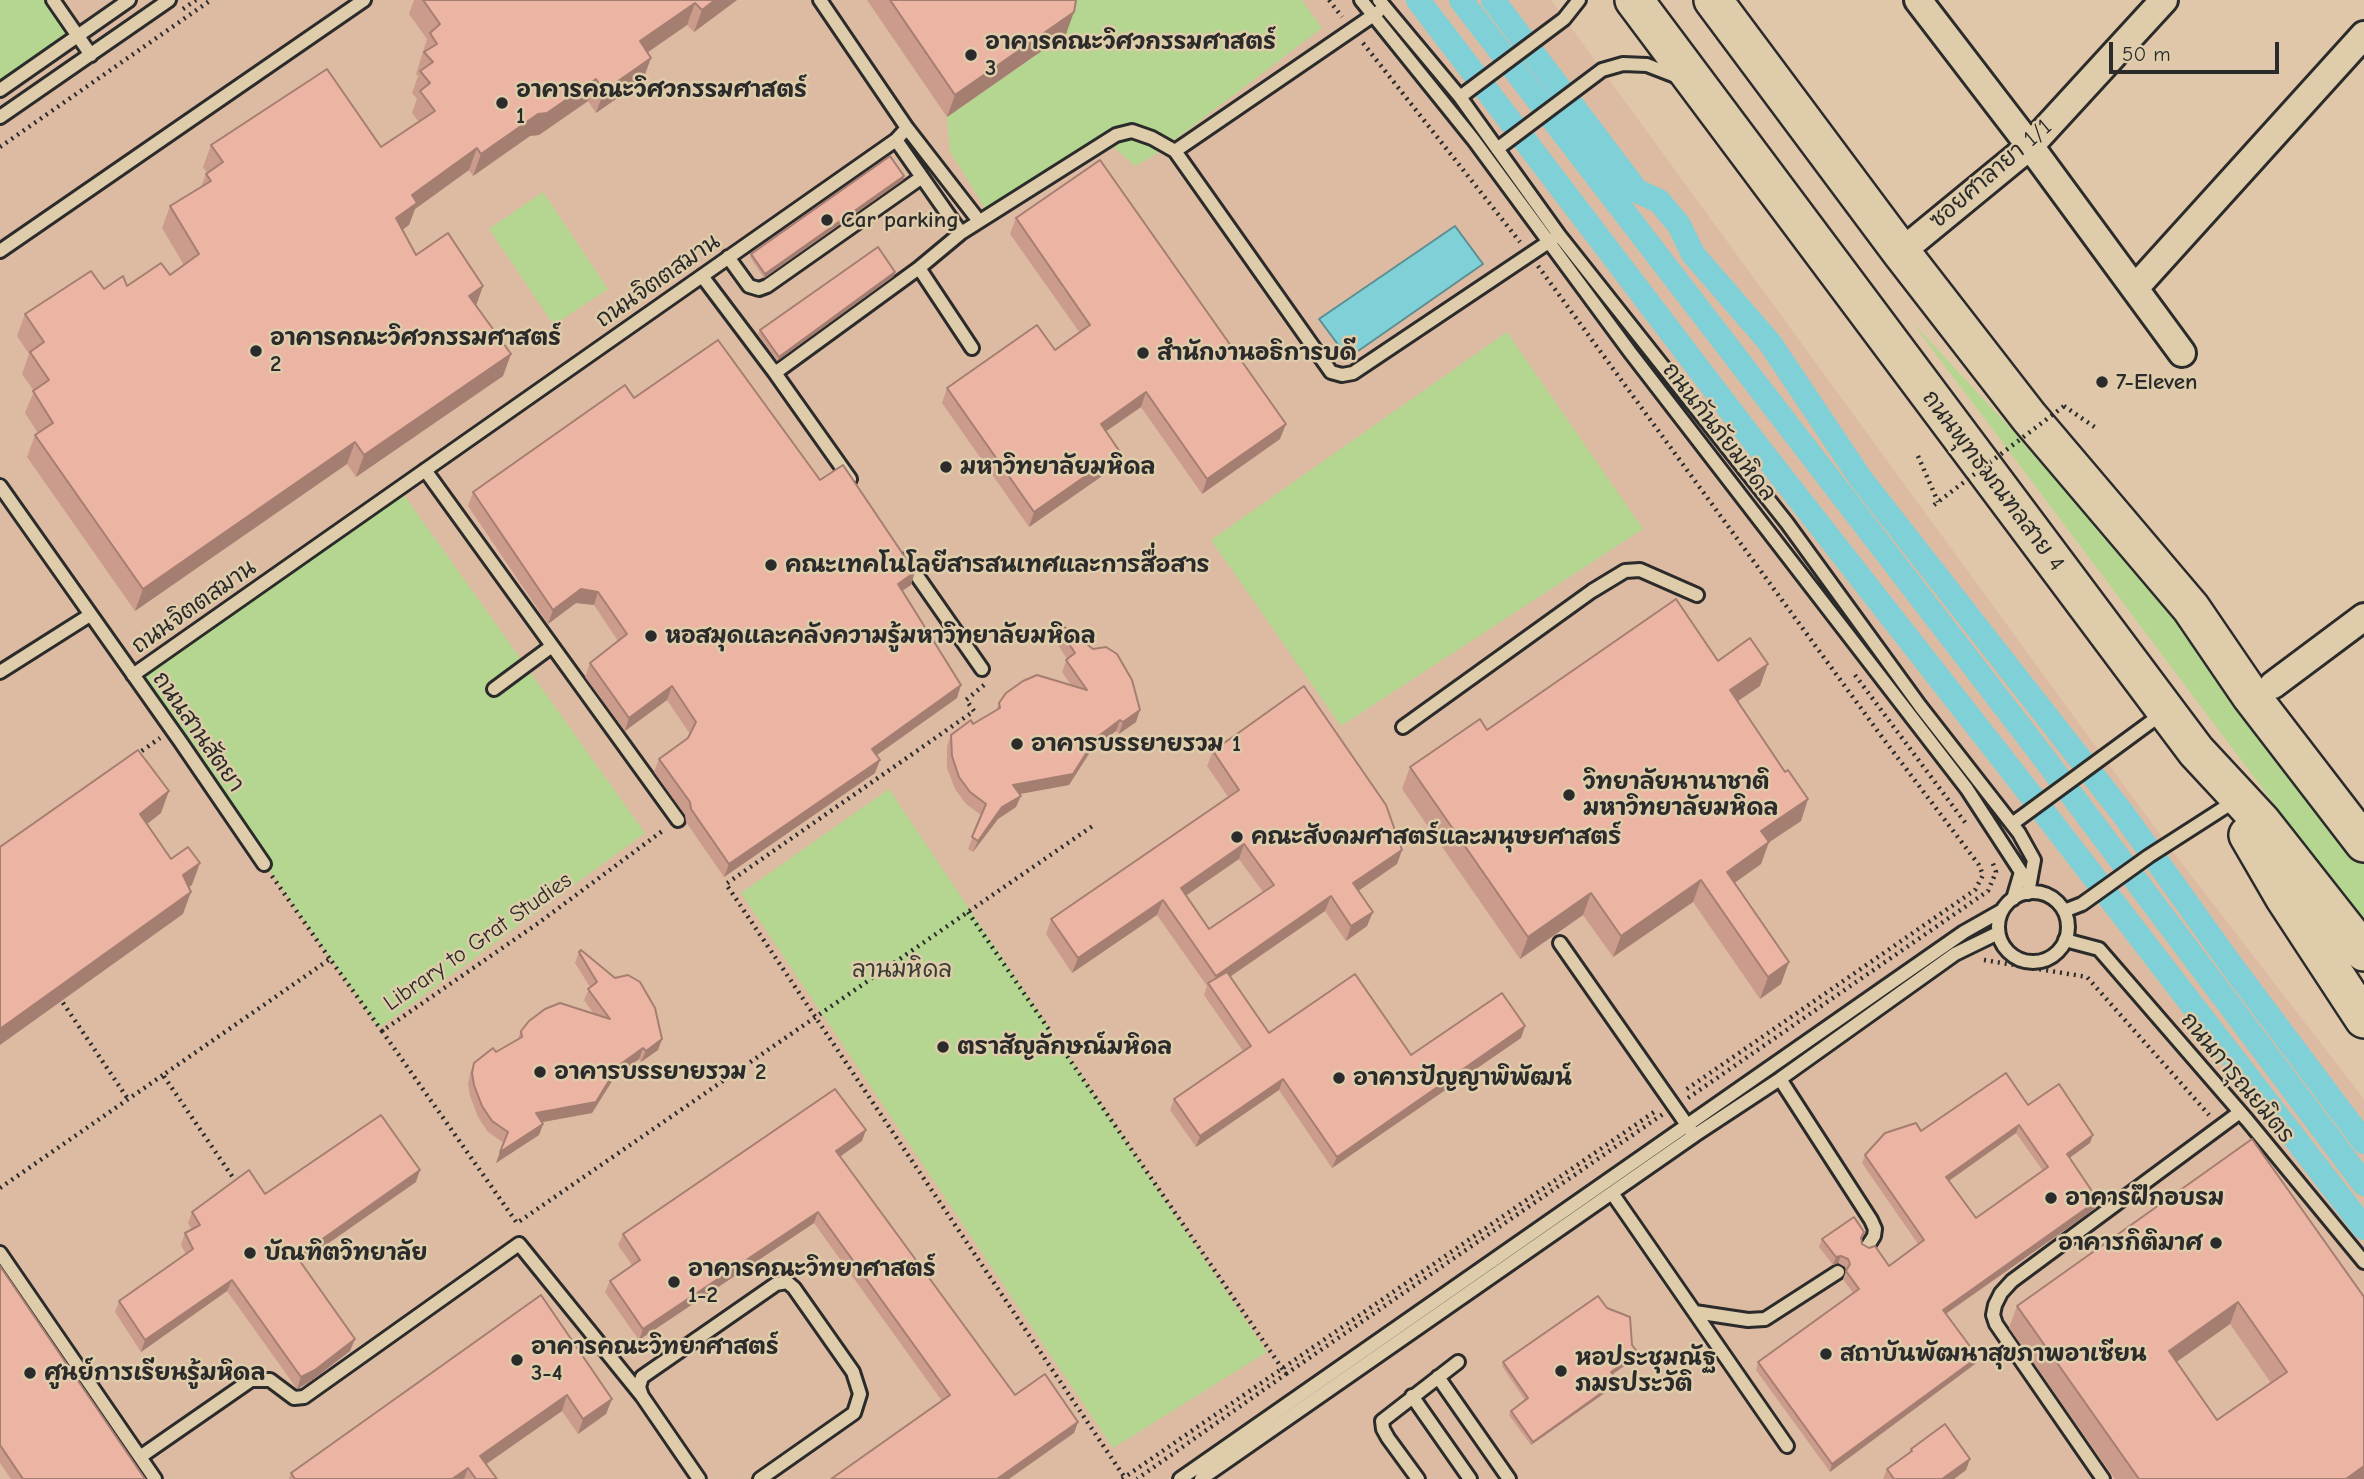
<!DOCTYPE html>
<meta charset="utf-8">
<style>
body{margin:0}
#map{position:relative;width:2364px;height:1479px;overflow:hidden;background:#e1c7a9;font-family:"Comic Neue",sans-serif}
canvas{display:block}
.scale{position:absolute;left:2109px;top:42px;width:170px;height:32px;box-sizing:border-box;border:4px solid #2b2b2b;border-top:0;padding-left:9px;font-size:21px;line-height:24px;white-space:nowrap;color:#2b2b2b;-webkit-text-stroke:5px #deccaa;paint-order:stroke}
</style>
<div id="map">
<canvas width="2364" height="1479"></canvas>
<div class="scale">50 m</div>
</div>
<script>
const ctx = document.querySelector('canvas').getContext('2d');
ctx.lineJoin = 'round';
function fill(path, color) { ctx.fillStyle = color; ctx.fill(path, 'evenodd'); }
const poly = rows => new Path2D(rows.map(r => 'M' + r).join(''));
function trace(path, color, width, dash) { ctx.strokeStyle = color; ctx.lineWidth = width; ctx.lineCap = dash ? 'butt' : 'round'; ctx.setLineDash(dash || []); ctx.stroke(path); }
function drawText(font, color, halo, rows, align = 'center') {
  ctx.font = font + ' "Comic Neue","Playpen Sans Thai",sans-serif'; ctx.lineWidth = 5; ctx.setLineDash([]); ctx.textBaseline = 'middle'; ctx.strokeStyle = halo; ctx.fillStyle = color; for (const [text, x, y, turn = 0] of rows) {
    ctx.save(); ctx.translate(x, y); ctx.rotate((+turn || 0) * Math.PI / 180); ctx.textAlign = isNaN(turn) ? turn : align; if (halo) ctx.strokeText(text, 0, 0); ctx.fillText(text, 0, 0); ctx.restore();
  }
}
fill(poly([
 [0,0,1551,0,2167,844,2364,1099,2364,1479,0,1479]
]), '#ddbba2');
fill(poly([
 [0,0,53,0,78,36,0,90],
 [1071,0,1302,0,1322,28,1155,155,1135,166,1108,142,993,222,950,151,947,117,1066,34],
 [543,192,608,289,554,325,489,229],
 [1911,321,2042,462,2212,661,2364,856,2364,923],
 [1507,332,1643,529,1341,726,1211,540],
 [399,488,645,833,379,1028,133,675],
 [889,789,1267,1352,1113,1448,741,893]
]), '#b4d690');
const water = poly([
 [1455,226,1483,264,1348,358,1319,319,1455,226]
]);
fill(water, '#7fd0d7');
trace(water, '#5d8e92', 2);
trace(poly([
 [1418,0,1756,444,2016,776,2364,1228],
 [1461,0,2035,746,2364,1184],
 [1493,0,1637,191,1659,201,1679,225,1693,254,1770,343,1861,479,2124,815,2229,962,2364,1142]
]), '#7fd0d7', 24);
const lane = poly([
 [53,0,91,55],
 [820,0,907,128,979,221],
 [1361,0,1473,139,1630,352,1967,789,2021,872,2013,899],
 [1379,0,1460,97,1559,235,1787,523,1920,706,2019,833,2034,860,2028,893],
 [1378,12,1175,151,1331,372,1342,375,1353,373,1553,239],
 [0,90,129,0],
 [1460,97,1564,19,1579,0],
 [0,117,169,0],
 [896,140,961,233,1116,135,1132,131,1152,138,1175,151],
 [1497,149,1602,70,1623,64,1647,65,1678,77],
 [961,233,919,268,972,348],
 [0,251,364,0],
 [728,257,749,286,759,289,767,286,922,177],
 [702,276,775,373,850,479],
 [775,373,919,268],
 [425,470,678,820],
 [0,486,180,741,264,864],
 [906,560,982,669],
 [0,672,90,615],
 [133,675,896,140,907,128],
 [494,689,552,646],
 [1403,727,1592,591,1625,571,1640,570,1697,595],
 [2012,824,2163,713],
 '1998 927a35 35 0 1 1 70 0a35 35 0 1 1-70 0Z',
 [2064,911,2082,904,2149,856,2230,804],
 [2065,940,2099,949,2247,1120,2364,1262],
 [1560,943,1692,1132],
 [1780,1079,1871,1220,1875,1229,1874,1236,1867,1247],
 [1612,1193,1787,1446],
 [0,1253,155,1479],
 [1695,1312,1748,1320,1765,1319,1838,1272],
 [1438,1377,1509,1479],
 [1412,1396,1470,1479],
 [140,1457,251,1380,270,1380,294,1398,304,1397,519,1244,642,1396],
 [699,1479,642,1396,639,1387,642,1377,776,1284,787,1282,794,1288,853,1372,860,1394,854,1413,760,1479],
 [1180,1479,1964,932,2001,911],
 [1201,1479,1695,1135,1780,1079,1955,954,1998,933],
 [1418,1479,1388,1438,1383,1429,1382,1421,1458,1362],
 [2103,1479,1996,1324,1993,1315,1995,1305,2001,1293,2012,1281,2240,1112]
]);
const street = poly([
 [1918,0,2030,146,2182,353],
 [1901,252,2030,146,2164,0],
 [2135,288,2364,35],
 [2273,685,2364,617]
]);
const secondary = poly([
 [1634,0,2166,711,2196,751,2261,821,2364,952],
 [1713,0,1901,252,2029,417,2191,608,2251,696,2364,843],
 [2248,835,2284,897,2364,1019]
]);
trace(lane, '#2b2b2b', 18);
trace(street, '#2b2b2b', 32);
trace(secondary, '#2b2b2b', 42);
trace(poly([
 [1329,0,1342,17],
 [183,9,196,0],
 [1363,43,1520,242],
 [0,147,211,0],
 [1538,266,1882,737,1979,865,1983,875,1975,890,1684,1091],
 [2064,406,2096,428],
 [1918,456,1938,502],
 [1855,675,1967,825],
 [984,685,966,700,974,711,726,884,1125,1478],
 [136,755,160,738],
 [272,876,330,959],
 [968,912,1286,1374,1137,1479],
 [1984,960,2087,977,2209,1115],
 [59,997,128,1099],
 [382,1031,517,1223,1094,825],
 [1688,1098,1988,891,1996,872,1992,861],
 [236,1182,163,1075,330,959,382,1031,537,924,665,829],
 [0,1188,163,1075],
 [1286,1374,1663,1114],
 [1122,1479,1657,1110]
]), '#2b2b2b', 4.5, [2, 5]);
trace(lane, '#deccaa', 12);
trace(street, '#deccaa', 26);
trace(secondary, '#deccaa', 37);
trace(poly([
 [1934,505,2064,406]
]), '#2b2b2b', 4.5, [2, 5]);
fill(poly([
 [414,0,737,0,694,32,687,25,647,53,643,80,596,113,588,101,539,135,530,136,473,176,469,170,415,209,409,225,402,230,416,255,483,286,476,306,511,354,503,376,356,477,347,464,135,611,27,457,35,435,38,433,25,413,34,391,22,374,29,354,17,336,25,314,104,289,127,286,170,275,184,265,162,228,170,206,201,187,206,174,207,173,203,167,211,145,381,147,419,122,412,113,417,99,412,93,418,76,416,74,427,39,409,14],
 [867,0,1076,0,1066,34,947,117],
 [904,176,903,180,764,278,750,257,751,254],
 [1016,218,1280,439,1202,494,1141,407,1106,431,1120,452,1115,467,1029,527,942,403,947,388,1055,350,1080,333,1010,234],
 [894,276,777,361,758,334,760,330],
 [634,398,820,480,911,585,902,591,957,698,877,755,875,773,724,877,686,822,685,815,654,772,659,759,688,738,690,734,667,700,625,731,585,677,590,663,618,641,594,605,576,603,548,624,468,506,473,492],
 [1056,624,1136,722,1119,734,1116,731,1092,749,1069,785,1019,794,1016,807,998,819,973,852,968,849,981,815,966,804,955,789,947,768,947,746,951,735,973,724,996,711,999,703,1071,685,1062,672,1067,659,1052,635],
 [1718,661,1760,686,1737,701,1785,772,1808,799,1801,821,1769,842,1761,864,1734,883,1781,984,1760,999,1693,902,1613,957,1583,915,1520,959,1402,789,1410,767,1487,730],
 [1213,751,1402,850,1397,864,1358,891,1367,926,1346,941,1325,911,1230,977,1269,1033,1411,1055,1525,1026,1521,1038,1332,1168,1279,1090,1196,1147,1170,1110,1174,1099,1243,1051,1204,995,1207,986,1157,915,1072,973,1046,934,1051,919,1229,798,1207,766],
 [1239,859,1263,892,1209,929,1186,896],
 [579,952,662,1039,658,1050,641,1062,639,1059,614,1078,592,1113,542,1122,543,1124,539,1135,496,1163,504,1143,488,1132,478,1117,470,1096,468,1084,470,1074,474,1063,496,1052,518,1039,521,1031,594,1014,584,1000,590,987,575,963],
 [2028,1105,2090,1143,2069,1158,2096,1208,1946,1314,1978,1357,1975,1364,1830,1472,1756,1370,1758,1362,1853,1293,1843,1279,1846,1271,1845,1267,1838,1263,1833,1265,1819,1247,1822,1239,1861,1239,1862,1244,1889,1266,1918,1244,1862,1163,1865,1155,1921,1131],
 [2016,1133,2043,1171,1976,1218,1949,1181],
 [2252,1139,2364,1479,2115,1479,2009,1328,2017,1306],
 [2230,1324,2271,1383,2217,1420,2176,1362],
 [862,1141,840,1157,1015,1395,1078,1422,1074,1433,942,1401,814,1223,639,1340,605,1292,610,1281,632,1265,618,1245,623,1234],
 [416,1182,301,1262,350,1351,311,1381,297,1389,227,1291,141,1352,115,1312,119,1301,186,1254,181,1245,185,1233,192,1230,188,1223,192,1212,265,1194],
 [0,1266,145,1479,11,1479,0,1463],
 [541,1295,612,1399,606,1414,578,1434,562,1411,486,1464,497,1479,289,1479,291,1473],
 [1632,1345,1638,1353,1637,1357,1613,1374,1616,1385,1531,1445,1509,1415,1511,1411,1525,1400,1502,1366,1503,1362],
 [1911,1449,1966,1470,1954,1479,1883,1479,1887,1469,1909,1453]
]), '#cb9b8c');
fill(poly([
 [715,0,737,0,694,32,702,10],
 [695,3,687,25,632,63,640,41],
 [1074,12,1066,34,947,117,955,95],
 [651,58,643,80,596,113,604,91],
 [596,79,588,101,539,135,530,136,473,176,481,154,538,114],
 [477,148,469,170,415,209,409,225,388,240,396,218,412,195],
 [904,176,903,180,764,278,765,274],
 [895,272,894,276,777,361,779,357],
 [483,286,475,308,469,296],
 [511,354,503,376,356,477,364,455],
 [1146,392,1141,407,1095,439,1101,424],
 [1286,424,1280,439,1202,494,1207,479],
 [355,442,347,464,135,611,143,589],
 [1120,452,1115,467,1029,527,1034,512],
 [915,572,911,585,893,597,898,584],
 [581,589,598,592,594,605,576,603,548,624,553,610],
 [1768,664,1760,686,1722,712,1730,690],
 [961,685,957,698,867,762,872,749],
 [672,686,667,700,625,731,629,718],
 [1140,710,1136,722,1119,734,1123,722],
 [1120,720,1116,731,1092,749,1069,785,1009,796,1013,785,1096,738],
 [880,760,875,773,724,877,729,864],
 [169,791,161,813,132,836,140,814],
 [1021,796,1016,807,998,819,973,852,978,841,1002,807],
 [1808,799,1801,821,1753,853,1761,831],
 [1769,842,1761,864,1719,894,1727,872],
 [1244,844,1239,859,1175,903,1181,888],
 [1402,850,1397,864,1348,898,1353,883],
 [200,863,192,885,175,896,183,875],
 [1701,880,1693,902,1613,957,1621,936],
 [191,892,183,914,0,1045,0,1029],
 [1591,893,1583,915,1520,959,1528,937],
 [1331,896,1325,911,1212,989,1211,988,1216,976],
 [1163,900,1157,915,1072,973,1078,958],
 [1373,912,1367,926,1346,941,1351,926],
 [1789,962,1781,984,1760,999,1768,977],
 [1525,1026,1521,1038,1332,1168,1337,1157],
 [662,1039,658,1050,641,1062,646,1051],
 [643,1048,639,1059,614,1078,592,1113,532,1124,536,1113,618,1066],
 [1283,1079,1279,1090,1196,1147,1200,1136],
 [543,1124,539,1135,496,1163,500,1152],
 [2019,1125,2016,1133,1943,1185,1946,1177],
 [866,1130,862,1141,832,1162,836,1151],
 [2093,1135,2090,1143,2064,1162,2067,1154],
 [420,1170,416,1182,293,1268,297,1257],
 [2098,1200,2096,1208,1941,1317,1943,1310],
 [818,1212,814,1223,639,1340,643,1329],
 [1841,1256,1838,1263,1833,1265,1836,1257],
 [232,1280,227,1291,141,1352,145,1340],
 [2238,1302,2230,1324,2161,1373,2169,1351],
 [355,1339,350,1351,311,1381,297,1389,301,1377],
 [1638,1353,1637,1357,1610,1376,1611,1372],
 [1978,1357,1975,1364,1830,1472,1832,1464],
 [1618,1381,1616,1385,1531,1445,1533,1442],
 [567,1395,562,1411,475,1472,480,1456],
 [612,1399,606,1414,578,1434,583,1419],
 [1078,1422,1074,1433,1009,1479,997,1479],
 [1970,1459,1966,1470,1954,1479,1942,1479],
 [2364,1466,2364,1479,2346,1479],
 [468,1468,464,1479,452,1479]
]), '#a57e72');
const building = poly([
 [423,0,715,0,702,10,695,3,640,41,651,58,604,91,596,79,547,113,538,114,481,154,477,148,412,195,417,203,396,218,416,255,448,233,483,286,469,296,511,354,364,455,355,442,143,589,35,435,53,423,33,391,49,380,30,352,44,342,25,314,91,271,104,289,123,276,127,286,161,263,170,275,199,254,170,206,211,181,206,174,223,162,211,145,327,69,381,147,435,111,420,91,430,83,420,71,433,62,424,52,437,44,430,33,440,24,423,0],
 [890,0,1076,0,1074,12,955,95,890,0],
 [890,156,904,176,765,274,751,254,890,156],
 [1100,160,1286,424,1207,479,1146,392,1101,424,1120,452,1034,512,947,388,1037,325,1055,350,1090,325,1016,218,1100,160],
 [878,247,895,272,779,357,760,330,878,247],
 [718,340,820,480,843,465,915,572,898,584,961,685,872,749,880,760,729,864,691,809,690,802,659,759,688,738,696,722,672,686,629,718,590,663,627,634,598,592,581,589,553,610,473,492,625,385,634,398,718,340],
 [1676,599,1718,661,1750,638,1768,664,1730,690,1785,772,1788,770,1808,799,1761,831,1769,842,1727,872,1789,962,1768,977,1701,880,1621,936,1591,893,1528,937,1410,767,1480,719,1487,730,1676,599],
 [1058,622,1093,649,1106,647,1117,654,1132,680,1140,710,1123,722,1120,720,1096,738,1073,774,1013,785,1021,796,1002,807,978,841,972,837,986,804,970,792,959,777,952,756,951,735,971,720,973,724,1000,708,999,703,1006,693,1023,681,1037,675,1087,690,1066,660,1075,653,1056,624,1058,622],
 [1304,686,1386,805,1402,850,1353,883,1373,912,1351,926,1331,896,1216,976,1163,900,1078,958,1051,919,1239,790,1213,751,1304,686],
 [1244,844,1274,885,1209,929,1181,888,1244,844],
 [138,750,169,791,140,814,171,859,188,847,200,863,183,875,191,892,0,1029,0,847,138,750],
 [581,950,615,978,628,975,640,982,655,1008,662,1039,646,1051,643,1048,618,1066,596,1102,536,1113,543,1124,500,1152,508,1132,492,1121,482,1106,474,1085,472,1073,474,1063,493,1048,496,1052,522,1037,521,1031,529,1021,545,1009,560,1003,610,1019,588,989,597,982,579,952,581,950],
 [1227,972,1269,1033,1355,974,1411,1055,1502,993,1525,1026,1337,1157,1283,1079,1200,1136,1174,1099,1251,1046,1208,983,1227,972],
 [2006,1073,2028,1105,2059,1084,2093,1135,2067,1154,2098,1200,1943,1310,1978,1357,1832,1464,1758,1362,1859,1289,1846,1271,1850,1264,1848,1259,1841,1256,1836,1257,1822,1239,1854,1217,1864,1232,1861,1238,1862,1244,1869,1248,1875,1246,1889,1266,1924,1240,1865,1155,1885,1133,1916,1123,1921,1131,2006,1073],
 [2019,1125,2048,1167,1976,1218,1946,1177,2019,1125],
 [835,1089,866,1130,836,1151,1015,1395,1045,1374,1078,1422,997,1479,831,1479,950,1395,818,1212,643,1329,610,1281,640,1260,623,1234,835,1089],
 [381,1115,420,1170,297,1257,355,1339,315,1370,301,1377,232,1280,145,1340,119,1301,193,1249,185,1233,200,1225,192,1212,249,1170,265,1194,381,1115],
 [2252,1139,2364,1297,2364,1466,2346,1479,2139,1479,2017,1306,2252,1139],
 [2238,1302,2287,1372,2217,1420,2169,1351,2238,1302],
 [0,1266,145,1479,23,1479,0,1445,0,1266],
 [541,1295,612,1399,583,1419,567,1395,480,1456,497,1479,476,1479,468,1468,452,1479,295,1479,291,1473,541,1295],
 [1598,1296,1607,1308,1630,1317,1632,1345,1638,1353,1611,1372,1618,1381,1533,1442,1511,1411,1528,1398,1503,1362,1598,1296],
 [1945,1424,1970,1459,1942,1479,1894,1479,1887,1469,1912,1451,1911,1449,1945,1424]
]);
fill(building, '#ecb4a3');
trace(building, '#a57e72', 2);
for (const [x, y, r, color] of [
 [971,55,7,"#2b2b2b"],
 [502,103,7,"#2b2b2b"],
 [827,220,7,"#2b2b2b"],
 [256,351,7,"#2b2b2b"],
 [1143,353,7,"#2b2b2b"],
 [2102,382,7,"#2b2b2b"],
 [946,467,7,"#2b2b2b"],
 [771,565,7,"#2b2b2b"],
 [651,636,7,"#2b2b2b"],
 [1017,744,7,"#2b2b2b"],
 [1569,795,7,"#2b2b2b"],
 [1237,837,7,"#2b2b2b"],
 [943,1047,7,"#2b2b2b"],
 [540,1072,7,"#2b2b2b"],
 [1339,1078,7,"#2b2b2b"],
 [2051,1198,7,"#2b2b2b"],
 [2216,1243,7,"#2b2b2b"],
 [250,1253,7,"#2b2b2b"],
 [674,1282,7,"#2b2b2b"],
 [1826,1354,7,"#2b2b2b"],
 [517,1360,7,"#2b2b2b"],
 [1561,1371,7,"#2b2b2b"],
 [30,1373,7,"#2b2b2b"]
]) { const dot = new Path2D(); dot.arc(x, y, r, 0, 2 * Math.PI); ctx.fillStyle = color; ctx.fill(dot); trace(dot, '#deccaa', 2.5); }
drawText('bold 23px', '#2b2b2b', '#deccaa', [
 ["อาคารคณะวิศวกรรมศาสตร์",985,42],
 ["3",985,68],
 ["อาคารคณะวิศวกรรมศาสตร์",516,90],
 ["1",516,116],
 ["Car parking",841,220],
 ["อาคารคณะวิศวกรรมศาสตร์",270,338],
 ["2",270,364],
 ["สำนักงานอธิการบดี",1157,353],
 ["7-Eleven",2116,382],
 ["มหาวิทยาลัยมหิดล",960,467],
 ["คณะเทคโนโลยีสารสนเทศและการสื่อสาร",785,565],
 ["หอสมุดและคลังความรู้มหาวิทยาลัยมหิดล",665,636],
 ["อาคารบรรยายรวม 1",1031,744],
 ["วิทยาลัยนานาชาติ",1583,782],
 ["มหาวิทยาลัยมหิดล",1583,808],
 ["คณะสังคมศาสตร์และมนุษยศาสตร์",1251,837],
 ["ตราสัญลักษณ์มหิดล",957,1047],
 ["อาคารบรรยายรวม 2",554,1072],
 ["อาคารปัญญาพิพัฒน์",1353,1078],
 ["อาคารฝึกอบรม",2065,1198],
 ["อาคารกิติมาศ",2202,1243,"right"],
 ["บัณฑิตวิทยาลัย",264,1253],
 ["อาคารคณะวิทยาศาสตร์",688,1269],
 ["1-2",688,1295],
 ["อาคารคณะวิทยาศาสตร์",531,1347],
 ["3-4",531,1373],
 ["สถาบันพัฒนาสุขภาพอาเซียน",1840,1354],
 ["หอประชุมณัฐ",1575,1358],
 ["ภมรประวัติ",1575,1384],
 ["ศูนย์การเรียนรู้มหิดล",44,1373]
], 'left');
drawText('23px', '#2b2b2b', '#deccaa', [
 ["ซอยศาลายา 1/1",1991,174,-41],
 ["ถนนจิตตสมาน",658,281,-35],
 ["ถนนกันภัยมหิดล",1719,432,52],
 ["ถนนพุทธมณฑลสาย 4",1993,481,53],
 ["ถนนจิตตสมาน",194,607,-35],
 ["ถนนสานสัตยา",198,732,55],
 ["Library to Grat Studies",478,942,-35],
 ["ถนนการุณยมิตร",2237,1078,50]
]);
drawText('23px', '#393c35', '#deccaa', [
 ["ลานมหิดล",902,970]
]);
</script>
